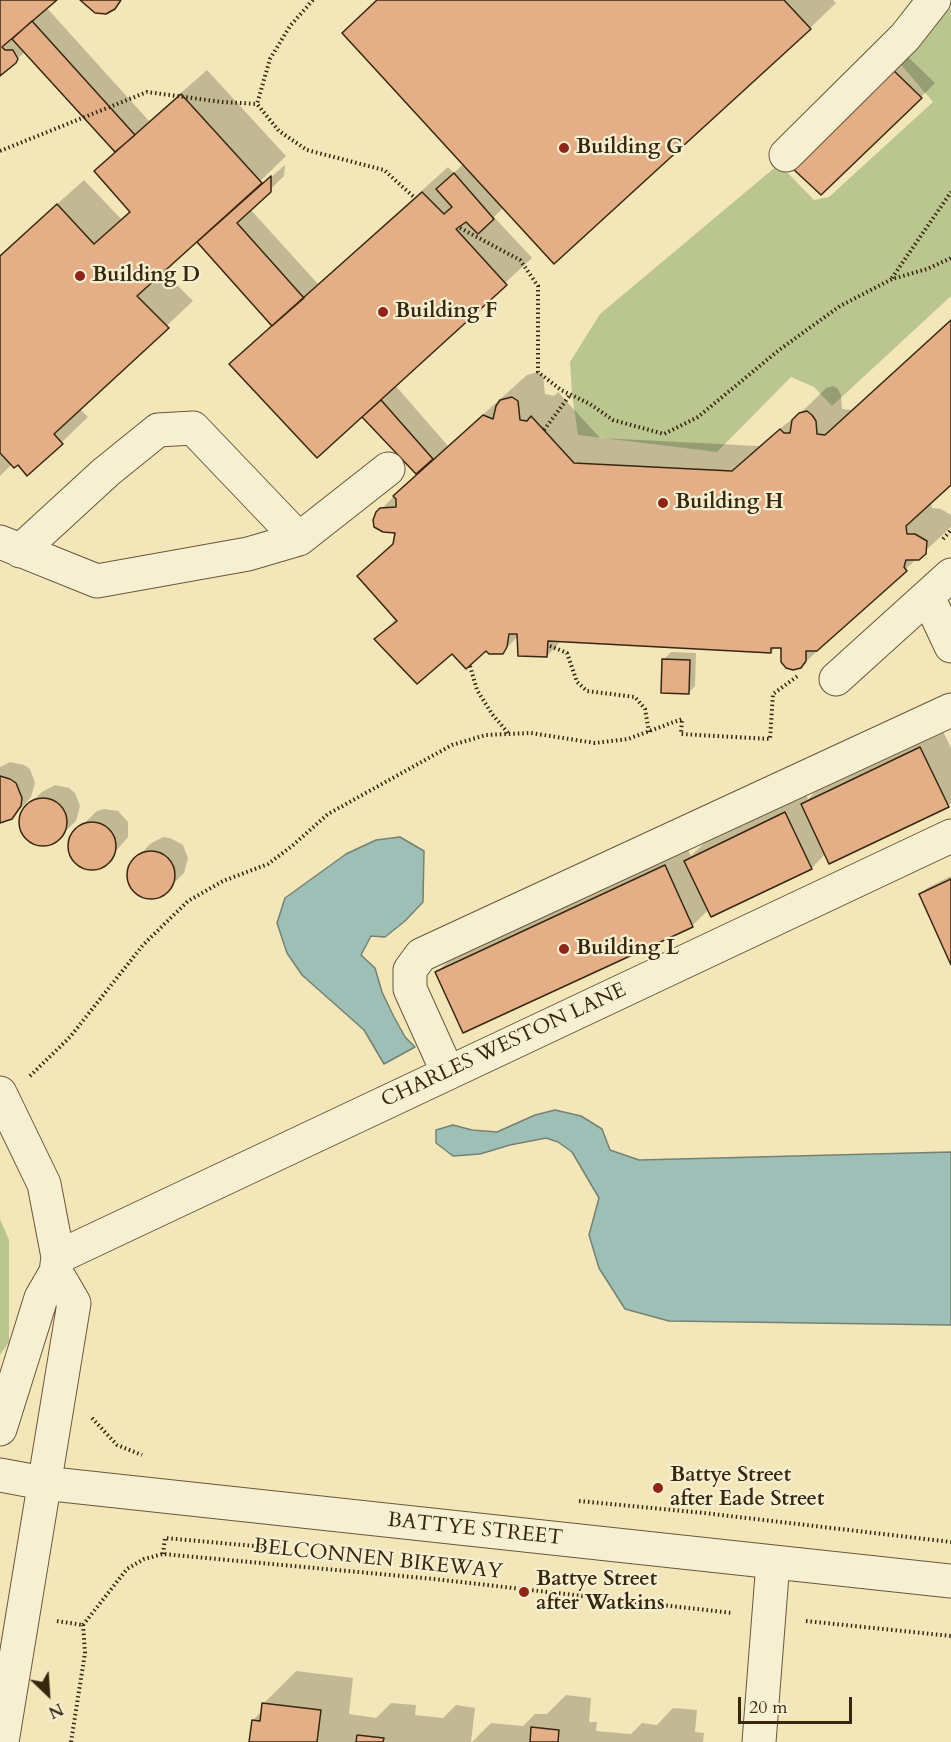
<!DOCTYPE html>
<style>
body{margin:0}
#map{position:relative;width:951px;height:1742px;overflow:hidden;background:#f3e7ba;font-family:Cardo,serif}
canvas{display:block}
.north{position:absolute;left:18px;top:1664px;width:60px;height:60px;-webkit-text-stroke:4px #f7efd2;paint-order:stroke;rotate:155deg;font-size:16px;font-weight:700;line-height:24px;text-align:center;color:#38270f}
.north::after{content:'';display:block;margin:auto;width:21px;height:27px;background:#38270f;clip-path:polygon(50% 0,100% 100%,50% 72%,0 100%)}
.scale{position:absolute;left:738px;top:1697px;width:114px;height:27px;box-sizing:border-box;border:3px solid #38270f;border-top:0;padding-left:8px;font-size:18px;line-height:21px;white-space:nowrap;color:#38270f;-webkit-text-stroke:4px #f7efd2;paint-order:stroke}
</style>
<div id="map">
<canvas width="951" height="1742"></canvas>
<div class="north">N</div>
<div class="scale">20 m</div>
</div>
<script>
const ctx = document.querySelector('canvas').getContext('2d');
ctx.lineJoin = 'round';
function fill(path, color) { ctx.fillStyle = color; ctx.fill(path, 'evenodd'); }
const poly = rows => new Path2D(rows.map(r => 'M' + r).join(''));
function trace(path, color, width, dash) { ctx.strokeStyle = color; ctx.lineWidth = width; ctx.lineCap = dash ? 'butt' : 'round'; ctx.setLineDash(dash || []); ctx.stroke(path); }
function drawText(font, color, halo, rows, align = 'center') {
  ctx.font = font + ' Cardo,serif'; ctx.lineWidth = 4.5; ctx.setLineDash([]); ctx.textBaseline = 'middle'; ctx.strokeStyle = halo; ctx.fillStyle = color; for (const [text, x, y, turn = 0] of rows) {
    ctx.save(); ctx.translate(x, y); ctx.rotate((+turn || 0) * Math.PI / 180); ctx.textAlign = isNaN(turn) ? turn : align; if (halo) ctx.strokeText(text, 0, 0); ctx.fillText(text, 0, 0); ctx.restore();
  }
}
fill(poly([
 [951,7,951,296,832,406,814,387,791,377,717,452,578,435,572,394,570,362,600,314,779,164,814,200,829,197,933,102,898,61],
 [0,1219,9,1240,9,1342,0,1355]
]), '#bbc590');
const water = poly([
 [400,837,424,851,423,902,405,921,385,937,371,936,361,955,375,968,382,992,393,1015,405,1037,415,1047,384,1064,364,1030,302,975,287,953,277,923,285,898,346,854,376,840,400,837],
 [555,1110,581,1116,602,1129,610,1150,639,1160,951,1152,951,1325,669,1321,625,1309,599,1268,589,1235,599,1198,572,1152,558,1142,546,1138,510,1145,480,1154,453,1156,436,1143,436,1130,453,1125,472,1130,497,1132,535,1115,555,1110]
]);
fill(water, '#9dbfb6');
trace(water, '#758273', 1.5);
fill(poly([
 [0,0,54,0,46,7,149,121,207,70,286,156,244,197,246,199,285,165,284,176,250,209,318,284,448,167,454,173,464,163,344,33,377,0,833,0,836,3,810,28,504,207,494,217,532,258,395,385,448,446,527,375,538,372,543,375,545,394,554,396,558,392,600,438,759,446,808,406,826,388,833,386,838,389,841,395,842,409,852,410,951,320,951,483,931,501,932,508,941,509,951,515,951,527,800,667,783,647,776,647,771,652,562,640,547,656,518,636,502,653,487,648,452,652,376,639,397,618,359,576,395,541,397,531,377,513,417,474,362,415,231,364,273,324,208,230,163,271,193,301,79,408,88,417,62,442,27,473,18,462,12,464,0,476,0,255,84,180,121,219,130,210,96,171,116,151,25,52,0,74],
 [906,55,935,83,921,97,793,167],
 [671,652,696,653,695,686,688,693,664,659],
 [941,727,951,748,951,803,948,805,830,862,826,853,812,868,712,915,709,909,693,925,464,1031,437,972,457,952,686,846,691,856,706,841,805,793,808,799,823,784],
 [10,762,24,765,30,769,35,783,31,797,26,803,11,818,0,821,0,767],
 [55,785,69,788,75,793,80,806,76,821,56,840,42,845,29,840,21,827,21,820,27,806,42,792],
 [104,809,118,811,128,822,128,837,105,864,91,868,77,863,73,858,70,843,72,836,82,825,97,811],
 [163,837,170,838,183,845,188,858,184,873,170,887,157,896,143,895,137,892,129,879,131,864,150,844],
 [951,876,951,962,920,894,927,888],
 [296,1671,353,1678,349,1714,376,1718,391,1703,416,1705,415,1715,443,1718,456,1705,475,1708,471,1742,251,1742,253,1720,262,1711,263,1704],
 [566,1695,591,1698,589,1722,597,1722,596,1731,631,1734,642,1723,657,1725,673,1708,697,1710,695,1732,704,1733,703,1742,472,1742,491,1723,523,1726,535,1714,547,1714]
]), '#0003');
const building = poly([
 [0,0,57,0,2,47,5,50,13,50,18,59,16,63,0,76,0,0],
 [80,0,121,0,115,9,106,14,95,13,80,0],
 [377,0,784,0,811,29,554,264,342,33,377,0],
 [32,21,135,135,115,152,12,39,32,21],
 [891,68,922,98,821,195,791,167,891,68],
 [181,94,262,183,137,296,169,328,54,434,63,444,27,476,18,465,14,468,0,453,0,256,57,204,94,244,130,212,94,171,181,94],
 [454,173,494,219,478,234,466,222,456,229,507,285,317,458,229,364,422,192,444,214,452,207,436,189,454,173],
 [271,176,271,192,237,223,304,298,272,326,197,242,271,176],
 [951,320,951,485,906,526,907,534,915,534,927,541,926,554,919,560,906,560,904,567,907,571,817,651,806,651,806,661,801,668,793,670,786,668,781,662,781,648,771,648,771,653,548,641,547,657,518,656,517,634,509,634,507,647,503,654,489,654,486,651,466,669,452,654,417,684,374,639,397,621,357,576,393,544,395,533,383,532,374,527,373,520,376,512,380,508,396,507,396,499,393,496,483,415,493,419,496,406,500,400,512,397,518,401,520,420,527,421,531,416,574,463,732,471,780,429,784,433,790,433,792,420,799,413,807,411,812,415,816,421,817,434,825,435,951,320],
 [381,400,433,459,416,474,362,417,381,400],
 [662,659,690,660,689,694,661,693,662,659],
 [920,747,949,807,829,864,801,804,920,747],
 [0,776,10,779,16,783,22,798,21,806,12,819,0,823,0,776],
 '19 822a24 24 0 1 1 48 0a24 24 0 1 1-48 0Z',
 [785,812,812,869,711,917,684,861,785,812],
 '68 846a24 24 0 1 1 48 0a24 24 0 1 1-48 0Z',
 '127 875a24 24 0 1 1 48 0a24 24 0 1 1-48 0Z',
 [665,865,693,927,463,1033,435,972,665,865],
 [951,879,951,965,919,894,951,879],
 [262,1703,321,1710,317,1742,249,1742,252,1720,260,1721,262,1703],
 [531,1727,559,1730,558,1742,530,1742,531,1727],
 [357,1735,384,1738,383,1742,356,1742,357,1735]
]);
fill(building, '#e4ae87');
trace(building, '#38270f', 1.5);
const minor = poly([
 [786,155,905,37,934,0],
 [0,542,97,581,248,554,299,539,388,469],
 [20,551,106,472,158,430,193,428,299,539],
 [928,597,951,646],
 [836,679,951,575],
 [448,1073,410,989,410,970,421,955,951,710],
 [0,1093,44,1184,58,1257,56,1272,41,1298,0,1429],
 [58,1257,951,836],
 [0,1475,43,1483,951,1581],
 [2,1742,74,1303,56,1272],
 [759,1742,773,1562]
]);
trace(minor, '#67573a', 35);
trace(poly([
 [313,0,290,26,270,59,257,104,279,131,307,150,384,170,415,198],
 [0,151,147,92,222,102,257,104],
 [460,228,520,260,538,286,538,372,561,390,590,404,613,420,664,434,698,417,779,350,840,306,892,279,927,269,951,258],
 [892,278,951,192],
 [544,430,570,395],
 [943,539,951,530],
 [550,646,567,653,577,682,587,691,635,697,645,709,649,732],
 [470,666,477,690,492,714,509,734],
 [30,1076,70,1037,143,945,188,901,223,881,268,864,292,846,328,814,452,745,486,735,531,733,595,743,628,739,682,719,681,734,770,739,773,694,799,675],
 [92,1418,117,1445,142,1455],
 [579,1501,704,1513,951,1542],
 [163,1554,165,1538,288,1549],
 [57,1621,83,1625],
 [806,1621,951,1636],
 [83,1625,127,1569,144,1559,163,1554,434,1579,732,1613],
 [71,1742,85,1653,83,1625]
]), '#38270f', 4, [1.5, 3]);
trace(minor, '#f7efd2', 33);
for (const [x, y, r, color] of [
 [564,148,6,"#8f2418"],
 [80,276,6,"#8f2418"],
 [383,312,6,"#8f2418"],
 [663,503,6,"#8f2418"],
 [564,949,6,"#8f2418"],
 [658,1488,6,"#8f2418"],
 [524,1592,6,"#8f2418"]
]) { const dot = new Path2D(); dot.arc(x, y, r, 0, 2 * Math.PI); ctx.fillStyle = color; ctx.fill(dot); trace(dot, '#f7efd2', 2); }
drawText('bold 21px', '#38270f', '#f7efd2', [
 ["Building G",576,148],
 ["Building D",92,276],
 ["Building F",395,312],
 ["Building H",675,503],
 ["Building L",576,949],
 ["Battye Street",670,1476],
 ["after Eade Street",670,1500],
 ["Battye Street",536,1580],
 ["after Watkins",536,1604]
], 'left');
drawText('21px', '#38270f', '#f7efd2', [
 ["CHARLES WESTON LANE",504,1046,-25],
 ["BATTYE STREET",475,1530,6],
 ["BELCONNEN BIKEWAY",378,1560,6]
]);
</script>
